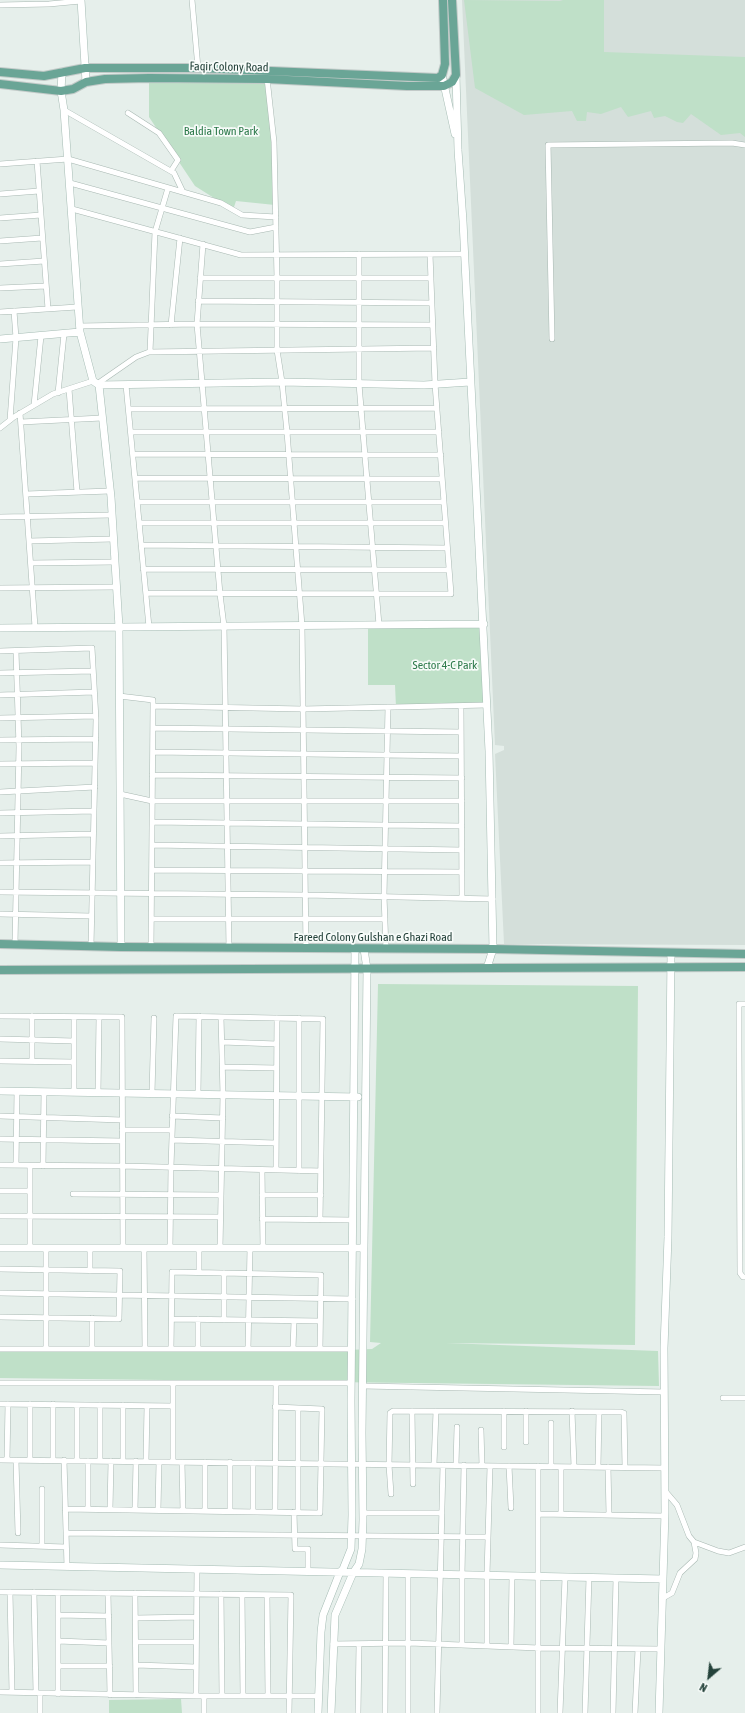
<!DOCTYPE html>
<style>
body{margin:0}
#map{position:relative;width:745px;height:1713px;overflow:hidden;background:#e6efeb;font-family:"Asap Condensed",sans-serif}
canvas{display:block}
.north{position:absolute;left:689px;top:1657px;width:40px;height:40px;-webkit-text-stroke:3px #f7fbf9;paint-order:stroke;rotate:208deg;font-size:11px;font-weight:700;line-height:16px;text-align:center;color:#24423a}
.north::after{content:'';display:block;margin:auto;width:14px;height:18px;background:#24423a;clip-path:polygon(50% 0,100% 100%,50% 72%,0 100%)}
</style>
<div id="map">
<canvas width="745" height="1713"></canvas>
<div class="north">N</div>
</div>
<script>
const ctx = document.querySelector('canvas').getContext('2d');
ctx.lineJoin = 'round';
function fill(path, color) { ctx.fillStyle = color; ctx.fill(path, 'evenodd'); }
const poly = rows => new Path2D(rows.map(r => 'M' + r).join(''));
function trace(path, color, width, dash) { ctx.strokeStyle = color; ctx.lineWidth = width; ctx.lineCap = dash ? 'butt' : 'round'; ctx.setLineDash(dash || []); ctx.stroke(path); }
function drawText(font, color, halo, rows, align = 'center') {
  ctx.font = font + ' "Asap Condensed",sans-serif'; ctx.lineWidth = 3.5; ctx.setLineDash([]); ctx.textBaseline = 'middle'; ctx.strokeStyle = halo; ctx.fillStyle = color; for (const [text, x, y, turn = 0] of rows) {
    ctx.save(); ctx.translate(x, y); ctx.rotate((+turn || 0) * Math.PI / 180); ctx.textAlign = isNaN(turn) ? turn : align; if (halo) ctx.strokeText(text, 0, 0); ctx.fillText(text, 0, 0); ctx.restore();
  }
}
fill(poly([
 [462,0,745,0,745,945,504,944,495,754,504,750,504,746,495,745]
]), '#d4dfda');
fill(poly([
 [464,0,560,1,563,0,604,0,604,52,745,57,745,137,740,133,721,135,691,114,683,123,677,122,665,116,654,118,651,111,628,117,621,107,601,114,587,112,586,121,577,121,572,111,524,115,475,88],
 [149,78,267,79,274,142,275,205,236,201,233,210,195,186,149,117],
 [484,624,487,705,396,707,395,685,368,685,368,625],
 [378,984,638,986,635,1345,446,1343,658,1351,659,1386,0,1378,0,1350,320,1351,372,1349,381,1343,370,1342],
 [181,1699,182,1713,109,1713,109,1700]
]), '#bfe0c8');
const street = poly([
 [192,0,198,68],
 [0,5,49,4,81,1],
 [267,78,274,142,277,278,277,350,282,382,287,432,302,626,306,949],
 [64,110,174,173,183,192],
 [128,113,159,133,178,160,171,171],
 [37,161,48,309],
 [0,164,68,159,221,203,242,215,276,217],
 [70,183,250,232,276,227],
 [0,194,39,191],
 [72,209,241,255,465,254],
 [0,218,41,215],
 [0,241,42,238],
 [203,244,197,324,220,594,224,626,229,948],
 [359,254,359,384,379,625],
 [0,264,44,261],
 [200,278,431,278],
 [0,288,46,286],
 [198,301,432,303],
 [0,312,77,307],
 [171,325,180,238],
 [79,326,197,324,433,325],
 [552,339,548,145,732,143,745,145],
 [150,352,155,232,168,188],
 [97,384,136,357,149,352,434,348],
 [126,385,149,627],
 [69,389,77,492],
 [58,393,64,334],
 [34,405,41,336],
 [129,409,437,408],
 [20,413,35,627],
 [10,420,16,338,14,311],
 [21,422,102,418],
 [0,428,14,417,53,394,93,381],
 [131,432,439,432],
 [133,454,441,455],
 [135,478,442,479],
 [26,494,110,491],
 [137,502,444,502],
 [0,517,112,515],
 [139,523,445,523],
 [29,541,113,539],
 [141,545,447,548],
 [31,563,115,562],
 [143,569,449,570],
 [0,588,116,587],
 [146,593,451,594,435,384,430,254],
 [0,651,92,648,96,720,91,946],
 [0,673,93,671],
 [0,695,94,692],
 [119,696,153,700,153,706,303,709,487,705],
 [461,706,462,898],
 [0,718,96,716],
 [153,728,461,732],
 [0,740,96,739],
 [153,752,461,756],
 [0,764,95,763],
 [152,775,462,778],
 [0,792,95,787],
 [120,794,152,801,462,801],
 [0,813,94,811],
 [152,822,462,826],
 [0,836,93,834],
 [152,845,462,850],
 [0,863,93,862],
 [152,870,462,872],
 [0,892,305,895,493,899],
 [0,914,91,916],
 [152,919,385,919],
 [15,944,19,747,16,651],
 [151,948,153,706],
 [386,949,384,896,388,707],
 [745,1004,739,1004,739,1048,740,1273,743,1277,745,1277],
 [0,1016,122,1017,123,1248],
 [299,1018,299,1171],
 [0,1039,74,1041],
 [222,1042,277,1044],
 [0,1061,74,1062],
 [32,1061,32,1016],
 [223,1067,277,1068],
 [74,1092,74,1017],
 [98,1093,99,1017],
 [152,1093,154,1018],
 [198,1094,199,1016],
 [0,1116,122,1120],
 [172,1116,223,1118],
 [122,1130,172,1130],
 [0,1139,122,1141],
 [172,1140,276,1143],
 [0,1165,122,1166,321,1171],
 [16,1165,17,1091],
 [30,1166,30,1248],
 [43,1166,44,1092],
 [262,1170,263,1248],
 [276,1170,277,1018],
 [0,1191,30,1191],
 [73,1194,221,1195],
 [262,1195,321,1195],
 [0,1216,220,1217],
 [262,1219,353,1220],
 [90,1248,90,1271],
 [144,1248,145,1349],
 [170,1248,171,1167,176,1016,323,1019,320,1220],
 [220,1248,223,1095,221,1017],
 [0,1269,120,1271,119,1319,0,1317],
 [199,1272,199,1248],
 [224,1273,224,1320],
 [0,1293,353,1299],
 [92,1318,92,1349],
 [172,1319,320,1321],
 [198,1319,198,1349],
 [0,1349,352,1349],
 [46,1349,46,1248],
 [171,1349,172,1272,321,1275,320,1349],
 [248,1349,250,1248],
 [293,1349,294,1321],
 [0,1383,351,1383],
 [363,1386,664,1392],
 [723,1398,745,1398],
 [0,1404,173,1406],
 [412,1411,413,1484],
 [504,1411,504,1447],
 [526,1411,526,1442],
 [572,1411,574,1467],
 [551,1423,551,1467],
 [481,1430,482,1466],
 [0,1460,665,1468],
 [7,1460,8,1404],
 [16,1460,18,1533],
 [30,1460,30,1404],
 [53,1460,53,1404],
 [64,1460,67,1567],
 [77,1461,77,1405],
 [88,1461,88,1509],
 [100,1461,100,1405],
 [123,1461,123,1405],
 [146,1461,147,1406],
 [173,1462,173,1383],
 [182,1462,183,1511],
 [434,1465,436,1411],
 [456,1465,457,1427],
 [509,1466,511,1508],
 [538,1466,538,1713],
 [561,1467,561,1514],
 [598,1467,599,1412],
 [608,1467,609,1515],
 [42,1489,42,1546],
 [665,1491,677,1505,689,1536,694,1542,718,1551,729,1553,745,1547],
 [391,1494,389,1465,390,1413,393,1411,621,1412,624,1413,625,1467],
 [65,1509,320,1513,322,1409,275,1407],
 [110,1509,111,1461],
 [135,1510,136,1461],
 [158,1510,159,1462],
 [205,1511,205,1462],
 [230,1511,230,1462],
 [253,1512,253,1463],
 [275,1512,276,1383],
 [294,1512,295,1549,308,1549,308,1572],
 [298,1512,298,1408],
 [363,1513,442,1513],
 [538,1514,665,1516],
 [66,1533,488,1537],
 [0,1545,66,1547],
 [408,1574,408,1713],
 [0,1592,291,1595,289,1713],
 [10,1592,12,1692],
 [34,1592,36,1693],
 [108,1593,110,1695],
 [135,1593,136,1695],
 [221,1594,222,1696],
 [242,1595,243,1696],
 [267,1595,268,1696],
 [663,1598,672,1593,680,1573,695,1559,696,1553,694,1542],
 [58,1615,109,1616],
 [136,1618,196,1617],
 [58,1641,109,1643],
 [136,1642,196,1642],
 [333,1644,409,1643,539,1648,661,1649],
 [462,1645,462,1575,464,1465],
 [487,1646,487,1575,490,1466],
 [511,1647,512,1576],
 [136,1665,196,1667],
 [58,1666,110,1666],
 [0,1692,196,1696,318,1696],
 [58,1694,58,1593],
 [196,1696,197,1569],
 [204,1696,204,1713],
 [40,1713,40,1693],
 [358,1713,359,1644],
 [385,1713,386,1573],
 [437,1713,443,1465],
 [560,1713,565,1577],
 [585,1713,589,1577],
 [613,1713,616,1578],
 [635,1713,638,1649]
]);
const secondary = poly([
 [81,0,86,82],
 [62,72,61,91,64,110,80,332,93,381,99,385,111,497,119,627,121,947],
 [442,75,455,134],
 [456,75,458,150,463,221,489,751,493,949,487,968],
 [0,339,80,332],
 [99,385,282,382,424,385,470,382],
 [0,628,484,624],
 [0,1091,358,1097],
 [0,1248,364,1248],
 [0,1565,663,1579],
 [318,1713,321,1632,323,1615,340,1572,343,1569,351,1549,352,1515,351,1401,355,949],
 [331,1713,335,1615,353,1573,359,1564,362,1549,363,1520,362,1433,367,969,364,949],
 [659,1713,665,1512,664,1348,668,1237,671,953]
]);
const primary = poly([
 [0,72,44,76,85,68,198,68,438,78,442,75,445,64,443,0],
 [0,84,61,91,73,89,86,82,105,79,149,78,267,79,407,86,444,86,452,82,456,75,452,0],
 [0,944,121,947,493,949,745,954],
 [0,970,745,967]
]);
trace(street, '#a8b8b2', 6);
trace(secondary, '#a4bbb3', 8);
trace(primary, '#c2cac8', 10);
trace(street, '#fff', 5);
trace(secondary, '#fff', 7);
trace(primary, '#6aa596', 8);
drawText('12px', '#24423a', '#f7fbf9', [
 ["Faqir Colony Road",229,67,1],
 ["Fareed Colony Gulshan e Ghazi Road",373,937]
]);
drawText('12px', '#2d7a4b', '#f7fbf9', [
 ["Baldia Town Park",221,131],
 ["Sector 4-C Park",445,665]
]);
</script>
